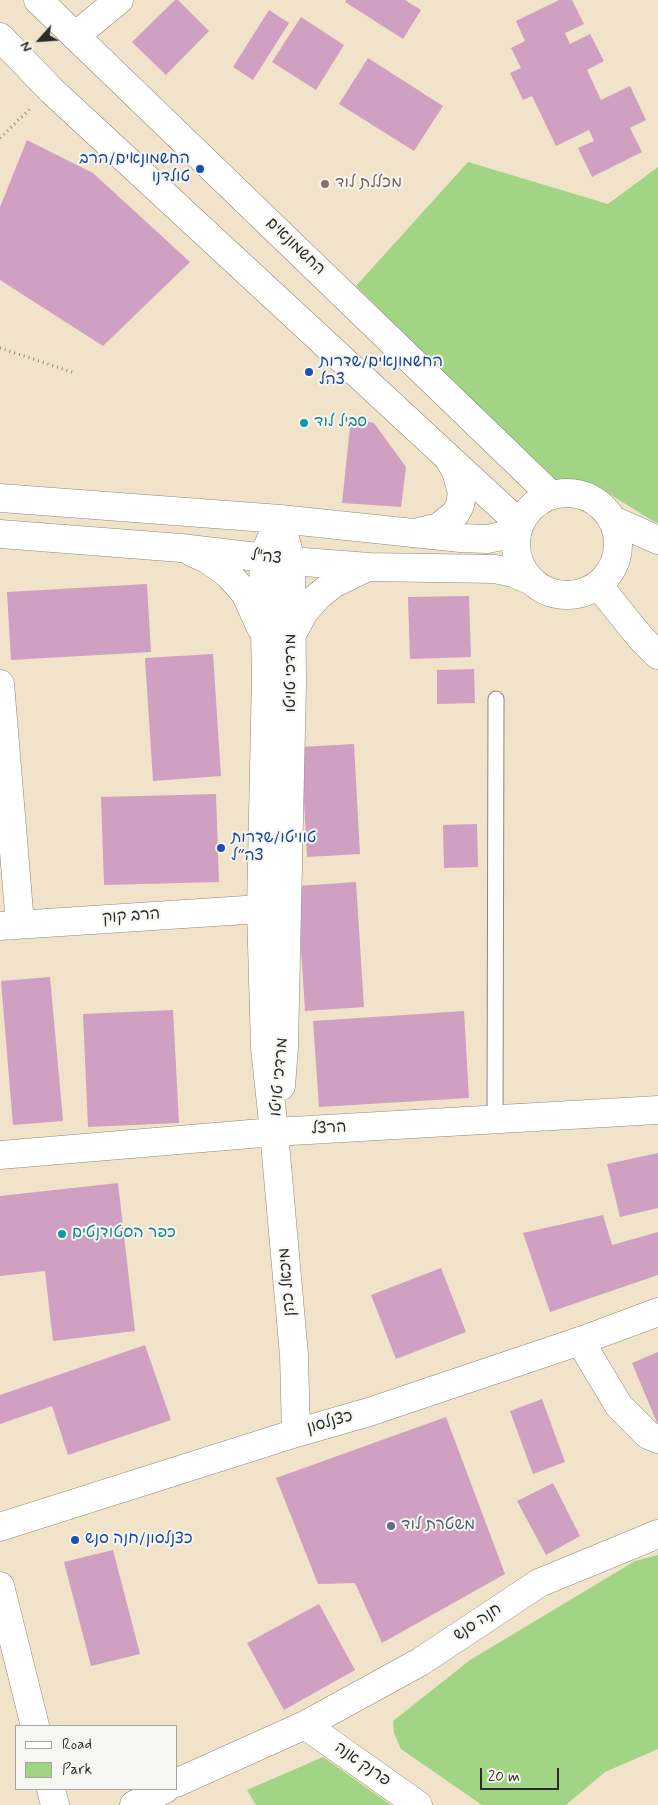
<!DOCTYPE html>
<meta charset="utf-8">
<style>
body{margin:0}
#map{position:relative;width:658px;height:1805px;overflow:hidden;background:#f1e3ca;font-family:Mynerve,sans-serif}
canvas{display:block}
.legend{position:absolute;left:15px;top:1725px;width:162px;height:65px;box-sizing:border-box;background:#f6f6f2;border:1px solid #a5a5a2;margin:0;padding:6px 9px;list-style:none;font-size:15px;color:#2b2b2b}
.legend li{display:flex;align-items:center;gap:10px;height:25px}
.legend b{width:25px;border:1px solid #a5a5a2}
.north{position:absolute;left:15px;top:15px;width:50px;height:50px;-webkit-text-stroke:4px #f6f6f2;paint-order:stroke;rotate:244deg;font-size:14px;font-weight:700;line-height:20px;text-align:center;color:#2b2b2b}
.north::after{content:'';display:block;margin:auto;width:18px;height:22px;background:#2b2b2b;clip-path:polygon(50% 0,100% 100%,50% 72%,0 100%)}
.scale{position:absolute;left:480px;top:1768px;width:79px;height:22px;box-sizing:border-box;border:2px solid #2b2b2b;border-top:0;padding-left:6px;font-size:15px;line-height:18px;white-space:nowrap;color:#2b2b2b;-webkit-text-stroke:4px #f6f6f2;paint-order:stroke}
</style>
<div id="map">
<canvas width="658" height="1805"></canvas>
<ul class="legend">
<li><b style="height:6px;background:#fff"></b>Road</li>
<li><b style="height:14px;background:#a1d484"></b>Park</li>
</ul>
<div class="north">N</div>
<div class="scale">20 m</div>
</div>
<script>
const ctx = document.querySelector('canvas').getContext('2d');
ctx.lineJoin = 'round';
function fill(path, color) { ctx.fillStyle = color; ctx.fill(path, 'evenodd'); }
const poly = rows => new Path2D(rows.map(r => 'M' + r).join(''));
function trace(path, color, width, dash) { ctx.strokeStyle = color; ctx.lineWidth = width; ctx.lineCap = dash ? 'butt' : 'round'; ctx.setLineDash(dash || []); ctx.stroke(path); }
function drawText(font, color, halo, rows, align = 'center') {
  ctx.font = font + ' Mynerve,"Playpen Sans Hebrew",sans-serif'; ctx.lineWidth = 4; ctx.setLineDash([]); ctx.textBaseline = 'middle'; ctx.strokeStyle = halo; ctx.fillStyle = color; for (const [text, x, y, turn = 0] of rows) {
    ctx.save(); ctx.translate(x, y); ctx.rotate((+turn || 0) * Math.PI / 180); ctx.textAlign = isNaN(turn) ? turn : align; if (halo) ctx.strokeText(text, 0, 0); ctx.fillText(text, 0, 0); ctx.restore();
  }
}
fill(poly([
 [468,162,608,204,658,167,658,523,653,521,603,490,552,484,356,286],
 [658,1555,658,1749,605,1772,566,1805,482,1805,401,1749,394,1733,393,1721,470,1660,635,1561],
 [323,1757,391,1805,256,1805,247,1790]
]), '#a1d484');
fill(poly([
 [175,0,178,0,209,31,166,75,132,42],
 [346,0,405,0,421,10,403,39,345,2],
 [559,0,572,0,584,24,565,33,570,44,590,34,604,61,587,70,601,100,630,86,646,120,630,128,642,152,592,177,578,148,594,141,589,130,556,146,532,96,523,100,510,73,521,68,511,48,525,41,516,21],
 [269,10,289,23,253,80,233,67],
 [301,17,344,45,316,90,272,62],
 [368,58,443,106,414,151,339,104],
 [27,140,93,173,190,262,103,346,0,280,0,207],
 [351,418,374,423,406,467,401,507,342,503],
 [147,584,151,652,11,660,7,592],
 [469,596,471,657,410,659,408,597],
 [213,654,221,776,153,781,145,658],
 [474,669,475,703,437,704,437,670],
 [354,744,360,854,307,857,301,747],
 [216,794,219,882,104,885,101,797],
 [477,824,478,867,444,868,443,825],
 [356,882,364,1007,305,1011,297,886],
 [50,977,63,1121,13,1125,1,981],
 [173,1010,179,1123,88,1127,83,1014],
 [464,1011,469,1098,319,1107,313,1021],
 [658,1153,658,1208,620,1217,607,1164],
 [118,1183,135,1331,53,1341,45,1271,0,1276,0,1196],
 [603,1215,612,1245,658,1232,658,1275,550,1312,523,1233],
 [441,1268,466,1332,396,1359,371,1295],
 [145,1345,171,1420,68,1455,52,1406,0,1424,0,1395],
 [658,1352,658,1425,632,1363],
 [542,1399,565,1462,533,1474,510,1411],
 [446,1417,505,1574,382,1643,355,1583,318,1584,276,1478],
 [553,1483,580,1536,546,1555,517,1501],
 [113,1550,140,1654,91,1666,64,1562],
 [319,1604,355,1670,284,1710,247,1643]
]), '#cfa0c2');
const service = poly([
 [495,1120,496,699]
]);
const minor = poly([
 [75,36,119,0],
 [0,684,20,924],
 [0,926,261,909],
 [580,1341,619,1406,648,1435,658,1439],
 [0,1586,35,1726],
 [305,1725,418,1805],
 [176,1783,305,1725,420,1662,539,1583,658,1534],
 [51,1789,55,1805],
 [134,1805,165,1789]
]);
const tertiary = poly([
 [0,498,280,519,461,538,487,539,517,533],
 [280,519,263,557,266,675,261,909,265,1048,274,1132,294,1355,296,1433],
 [280,519,291,561,292,684,284,1047,281,1086],
 [0,534,181,548,291,561,369,567,495,569,513,573,532,581],
 [193,553,207,559,228,574,245,593,261,628],
 [292,634,304,612,317,597,333,584,368,567],
 [0,1155,274,1132,658,1110],
 [0,1527,296,1433,369,1412,580,1341,658,1312]
]);
const secondary = poly([
 [38,0,551,495],
 [0,37,51,90,520,524],
 '516 544a51 51 0 1 1 102 0a51 51 0 1 1-102 0Z',
 [613,520,658,540],
 [414,533,439,527,456,513,460,505,462,493,456,471,450,461],
 [598,585,640,637,658,655]
]);
trace(service, '#8e877a', 17);
trace(minor, '#8e877a', 29);
trace(tertiary, '#8e877a', 29);
trace(secondary, '#8e877a', 29);
trace(poly([
 [0,138,32,107],
 [0,348,75,373]
]), '#8e877a', 3, [1, 4]);
trace(service, '#fff', 15);
trace(minor, '#fff', 28);
trace(tertiary, '#fff', 28);
trace(secondary, '#fff', 28);
for (const [x, y, r, color] of [
 [200,169,5,"#1a4fb4"],
 [325,184,5,"#8d6e63"],
 [309,372,5,"#1a4fb4"],
 [304,423,5,"#0f9aa8"],
 [221,848,5,"#1a4fb4"],
 [62,1234,5,"#0f9aa8"],
 [391,1526,5,"#5c6f8a"],
 [75,1540,5,"#1a4fb4"]
]) { const dot = new Path2D(); dot.arc(x, y, r, 0, 2 * Math.PI); ctx.fillStyle = color; ctx.fill(dot); trace(dot, '#f6f6f2', 2); }
drawText('16px', '#164399', '#f6f6f2', [
 ["החשמונאים/הרב",190,160,"right"],
 ["טולדנו",190,178,"right"],
 ["החשמונאים/שדרות",319,363],
 ["צהל",319,381],
 ["טוויטו/שדרות",231,839],
 ["צה״ל",231,857],
 ["כצנלסון/חנה סנש",85,1540]
], 'left');
drawText('16px', '#785e54', '#f6f6f2', [
 ["מכללת לוד",335,184]
], 'left');
drawText('16px', '#2b2b2b', '#f6f6f2', [
 ["החשמונאים",295,247,44],
 ["צה\"ל",266,558,7],
 ["מרדכי טויטו",292,673,-90],
 ["הרב קוק",131,917,-4],
 ["מרדכי טויטו",280,1077,-85],
 ["הרצל",329,1129,-3],
 ["מיכאל כהן",288,1282,-95],
 ["כצנלסון",330,1423,-16],
 ["חנה סנש",478,1623,-34],
 ["פרנק אנה",362,1765,35]
]);
drawText('16px', '#0d838f', '#f6f6f2', [
 ["סביל לוד",314,423],
 ["כפר הסטודנטים",72,1234]
], 'left');
drawText('16px', '#4e5e75', '#f6f6f2', [
 ["משטרת לוד",401,1526]
], 'left');
</script>
